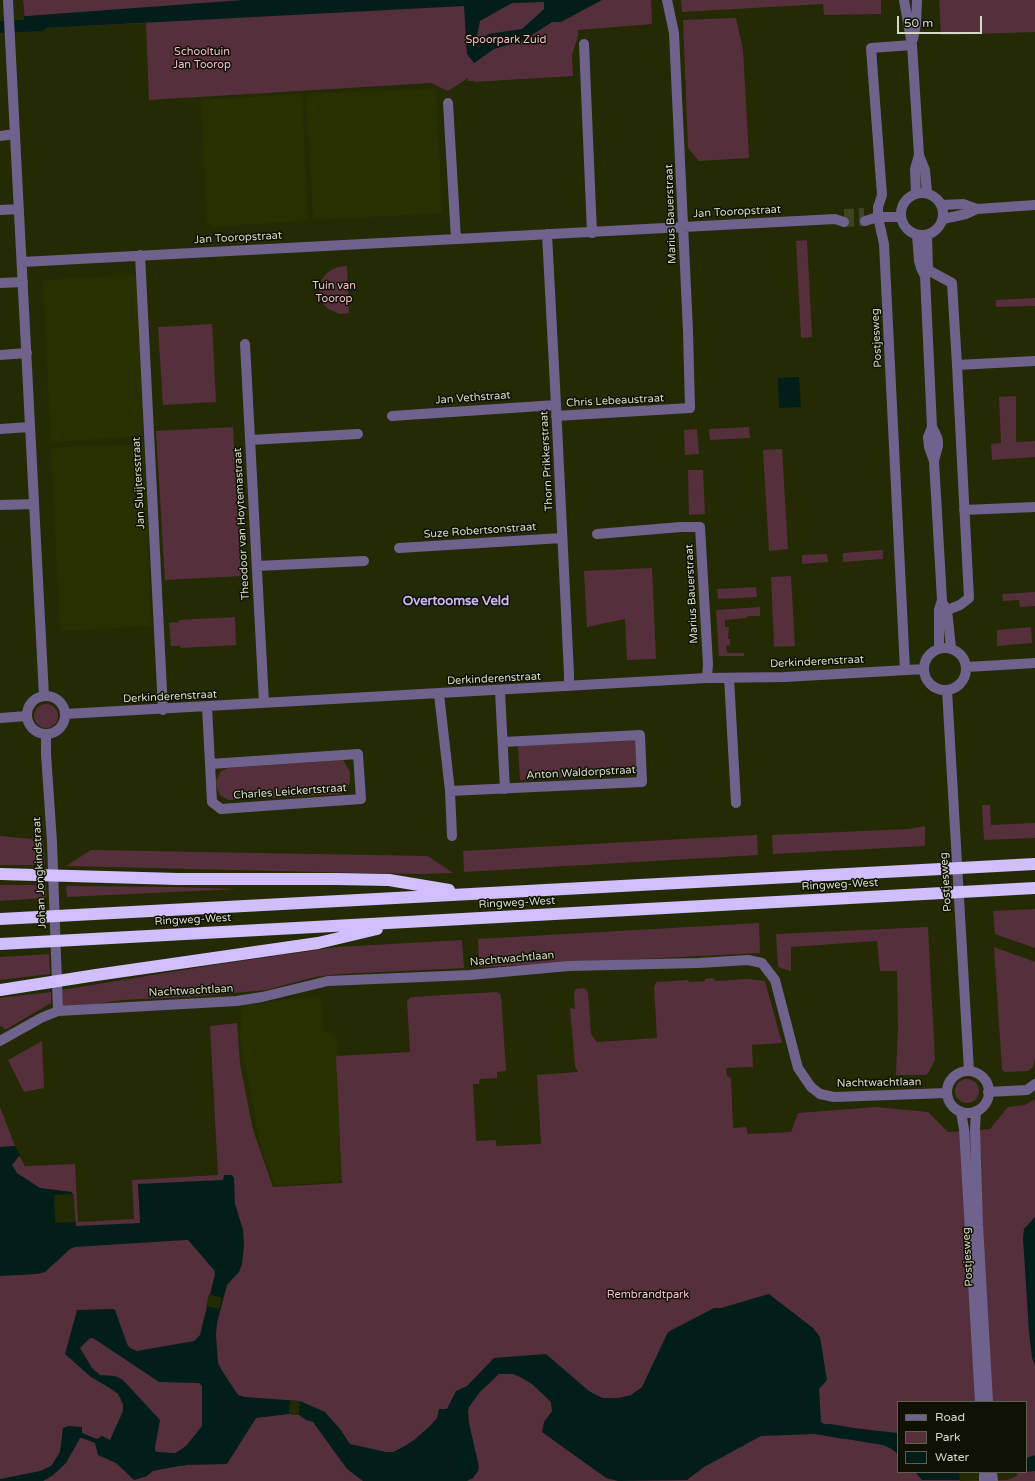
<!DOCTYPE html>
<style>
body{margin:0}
#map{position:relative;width:1035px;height:1481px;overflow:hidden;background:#242a03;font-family:"Varela Round",sans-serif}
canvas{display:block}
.legend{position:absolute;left:897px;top:1401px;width:130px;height:72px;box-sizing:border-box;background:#0e1103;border:1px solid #5e6150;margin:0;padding:5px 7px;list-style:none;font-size:12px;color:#d5dac4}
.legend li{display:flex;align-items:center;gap:8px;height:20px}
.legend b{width:20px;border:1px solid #5e6150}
.scale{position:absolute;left:897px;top:16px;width:85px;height:18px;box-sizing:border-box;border:2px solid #d5dac4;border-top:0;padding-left:5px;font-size:12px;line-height:14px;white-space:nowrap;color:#d5dac4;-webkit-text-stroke:3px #0e1103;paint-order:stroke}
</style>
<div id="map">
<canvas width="1035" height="1481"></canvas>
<ul class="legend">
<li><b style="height:5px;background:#6f628d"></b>Road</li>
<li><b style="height:11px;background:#562f3d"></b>Park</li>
<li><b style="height:11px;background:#021e18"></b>Water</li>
</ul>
<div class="scale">50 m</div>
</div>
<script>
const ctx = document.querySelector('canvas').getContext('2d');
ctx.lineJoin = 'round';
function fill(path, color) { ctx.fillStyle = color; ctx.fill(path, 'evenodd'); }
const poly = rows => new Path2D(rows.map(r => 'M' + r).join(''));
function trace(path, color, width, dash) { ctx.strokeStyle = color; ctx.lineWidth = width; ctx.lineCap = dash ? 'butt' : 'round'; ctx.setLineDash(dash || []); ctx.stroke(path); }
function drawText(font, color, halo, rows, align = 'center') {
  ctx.font = font + ' "Varela Round",sans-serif'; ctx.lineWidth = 3; ctx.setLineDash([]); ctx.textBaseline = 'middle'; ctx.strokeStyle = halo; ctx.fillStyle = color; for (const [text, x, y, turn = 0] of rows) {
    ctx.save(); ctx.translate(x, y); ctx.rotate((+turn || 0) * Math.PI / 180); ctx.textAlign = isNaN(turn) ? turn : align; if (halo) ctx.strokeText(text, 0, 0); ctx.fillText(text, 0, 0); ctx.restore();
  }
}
fill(poly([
 [436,89,442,213,313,220,306,94],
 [302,94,308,220,214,227,207,223,201,100],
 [137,275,143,436,51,442,43,280],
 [143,444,151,626,60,631,51,448],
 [321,996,324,1031,336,1036,340,1060,343,1181,275,1186,262,1152,240,1039,242,1005]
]), '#293000');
fill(poly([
 [23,0,651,0,652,24,578,30,578,36,572,55,573,76,473,82,475,81,468,81,468,78,448,91,431,83,149,100,146,23,26,29],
 [681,0,881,0,881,14,824,15,823,4,682,12],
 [939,0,1035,0,1035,32,941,35],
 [736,18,743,50,749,158,699,161,688,148,683,20],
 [807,240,812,337,801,338,796,241],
 [347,266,349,313,340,314,328,309,323,303,320,296,319,289,321,281,325,275,331,270,338,267],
 [1035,298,1035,306,996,307,996,300],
 [212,324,216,402,163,405,158,327],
 [1016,396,1016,442,1035,441,1035,457,992,460,991,444,1001,443,999,397],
 [233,427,241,576,165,580,156,431],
 [749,427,750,438,710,440,709,429],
 [697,429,699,454,685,455,684,430],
 [782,449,788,549,769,551,763,450],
 [688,470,703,470,705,514,689,515],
 [883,550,883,559,843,562,843,553],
 [827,554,828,562,802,564,802,555],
 [652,568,656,659,627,660,625,619,587,627,584,571],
 [791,576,795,646,774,647,771,577],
 [756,587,757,597,718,599,717,589],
 [1035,592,1035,606,1020,607,1019,600,1003,601,1002,594],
 [760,607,760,616,748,616,747,618,725,620,725,627,729,627,728,639,730,639,730,645,726,646,727,653,744,653,744,656,719,656,716,610],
 [235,617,236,645,181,648,180,646,171,646,169,623,179,622,179,620],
 [1031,627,1032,643,997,646,997,630],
 '34 716a12 12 0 1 1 24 0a12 12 0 1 1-24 0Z',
 [638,740,640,773,520,780,518,746],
 [343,760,350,772,350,782,347,789,340,794,228,800,220,795,217,788,216,781,221,771,228,768],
 [982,805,990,805,991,825,1035,823,1035,838,984,840],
 [925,826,925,846,773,854,772,835,908,829],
 [757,835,758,855,464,872,463,851],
 [0,836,43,840,45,865,0,865],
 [91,850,428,856,453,873,423,874,360,873,66,866],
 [0,885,46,885,46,898,0,901],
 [66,886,172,887,238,889,67,897],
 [1035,909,1035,948,995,934,993,911],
 [759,923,760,953,479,967,478,939],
 [928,927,935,1060,927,1075,896,1075,898,1027,897,971,880,971,877,941,791,947,791,971,778,967,776,934],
 [462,940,464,968,340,974,315,977,266,990,201,996,123,1000,62,1009,61,990,214,965,337,947],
 [994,947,1035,962,1035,1057,1033,1067,1028,1071,1004,1072,1002,1069],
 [49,954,50,974,0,980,0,957],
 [714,978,715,981,748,979,765,981,782,1043,752,1045,753,1067,726,1068,727,1076,731,1078,733,1128,746,1127,748,1134,791,1132,798,1113,876,1107,928,1112,948,1132,990,1129,1008,1107,1025,1105,1035,1099,1035,1481,0,1481,0,1107,15,1146,13,1146,25,1166,75,1164,78,1222,134,1219,132,1180,218,1175,210,1026,237,1023,240,1064,253,1130,273,1187,342,1183,336,1056,410,1052,407,1001,411,997,497,992,501,995,506,1071,497,1072,497,1078,480,1079,479,1084,473,1084,476,1141,496,1140,496,1146,541,1144,537,1075,578,1072,575,1066,570,1008,575,1009,574,992,576,989,584,988,588,992,591,1034,597,1042,657,1038,654,987,656,982,688,980,689,982,705,981,705,979],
 [898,1402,1026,1402,1026,1472,898,1472],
 [51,992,51,1003,5,1030,2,1026,0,1027,0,998],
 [42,1041,44,1088,24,1092,8,1060],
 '955 1091a12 12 0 1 1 24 0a12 12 0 1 1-24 0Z'
]), '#562f3d');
fill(poly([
 [243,0,602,0,561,22,552,22,524,40,494,49,474,63,467,54,464,6,26,29,26,22,0,23,0,18],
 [544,2,544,9,522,29,488,34,482,40,477,36,480,21,512,3],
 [799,377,801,407,779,408,778,378],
 [15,1146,20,1155,12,1165,17,1173,40,1188,72,1192,76,1226,140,1223,138,1184,223,1180,224,1175,232,1175,234,1178,235,1204,243,1230,244,1246,242,1264,239,1272,227,1285,217,1323,216,1334,217,1350,218,1363,221,1369,238,1395,245,1397,300,1401,325,1412,340,1429,350,1444,386,1452,393,1452,403,1447,414,1440,430,1426,437,1418,439,1409,447,1409,456,1391,467,1386,494,1358,546,1354,589,1391,596,1395,603,1398,619,1398,631,1395,642,1387,668,1332,714,1308,721,1308,769,1294,813,1328,820,1337,827,1380,819,1389,821,1422,824,1424,846,1427,844,1439,815,1434,761,1436,704,1467,687,1480,618,1481,606,1478,542,1432,544,1422,552,1411,551,1402,532,1384,520,1377,513,1374,499,1374,480,1392,469,1407,468,1411,469,1423,479,1467,478,1471,473,1478,467,1481,363,1481,347,1469,313,1422,306,1420,299,1415,289,1414,256,1418,227,1464,185,1465,153,1471,147,1476,134,1480,116,1463,98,1455,95,1443,82,1438,80,1438,66,1463,52,1476,43,1481,0,1481,0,1479,40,1471,51,1466,60,1452,63,1428,68,1426,82,1427,82,1433,97,1439,102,1436,110,1440,123,1411,123,1404,118,1394,113,1390,91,1377,65,1354,77,1310,113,1309,115,1310,127,1344,130,1348,137,1351,194,1341,200,1335,215,1274,214,1270,188,1240,185,1240,75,1247,70,1249,45,1272,37,1274,0,1276,0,1147],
 [90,1338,93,1338,159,1382,199,1383,202,1386,202,1426,186,1446,162,1462,156,1458,155,1447,160,1420,123,1380,115,1376,100,1375,92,1368,80,1348],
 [1035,1217,1035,1365,1032,1358,1029,1332,1023,1238,1024,1229],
 [861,1429,898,1433,898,1454,886,1445,860,1441],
 [1035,1455,1035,1471,1026,1472,1026,1458],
 [915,1472,1026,1472,1021,1472,1007,1478,958,1480,922,1480]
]), '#021e18');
fill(poly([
 [24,15,25,31,24,24,0,25,0,17],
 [74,1194,75,1222,55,1223,54,1195],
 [209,1294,222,1298,219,1309,206,1306],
 [290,1401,300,1401,299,1415,289,1414],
 [959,1472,1017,1472,1017,1476,1007,1480,960,1481]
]), '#242a03');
trace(poly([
 [0,27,41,25],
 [829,1430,884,1439,898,1445],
 [140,1455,147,1457,183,1460]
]), '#021e18', 12);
trace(poly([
 [844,214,864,213],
 [844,222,865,221]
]), '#3f4420', 10, [10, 5]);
trace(poly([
 [8,0,44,696],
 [904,0,912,45,919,155,915,169,916,194],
 [913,39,916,24,917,0],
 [584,44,592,233],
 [448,103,456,239],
 [0,136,15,134],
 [919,155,925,170,927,193],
 '901 214a21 21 0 1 1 42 0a21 21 0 1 1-42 0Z',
 [941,205,963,204,977,209],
 [0,210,19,209],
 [943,219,966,214,977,209,1035,205],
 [865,221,878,217,901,217],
 [547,234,556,405,569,674,569,686],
 [917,235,919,261,921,268,925,276,932,427,937,437,938,441,938,446,934,461,942,600,939,610,939,648],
 [140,255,163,710],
 [22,262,835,219,844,222],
 [928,270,952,283,957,365,969,598,960,605,947,610],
 [925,276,928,270,927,235],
 [0,283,23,282],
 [245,344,264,703],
 [0,355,27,353],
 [957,365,1035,361],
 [392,416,556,405],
 [556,416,690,408,688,331,674,33,667,0],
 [932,427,928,437,929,447,934,461],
 [0,429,30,427],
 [250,440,358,434],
 [0,505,34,504],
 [964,510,1035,507],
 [597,534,681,527,700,527,708,664,707,678],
 [399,548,562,538],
 [257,566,364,561],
 [944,605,947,610,951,648],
 '924 669a21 21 0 1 1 42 0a21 21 0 1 1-42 0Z',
 [967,667,1035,663],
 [905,670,884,244,878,217,878,207,882,195,871,48,912,45],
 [729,678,736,803],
 [947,690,969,1071],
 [500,691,505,789],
 [439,694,450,791,452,836],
 '27 715a19 19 0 1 1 38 0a19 19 0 1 1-38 0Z',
 [207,707,212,802,221,809,361,799,358,754,210,764],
 [65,714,707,678,785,677,924,669],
 [0,718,27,716],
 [46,734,46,754,52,842,58,1011],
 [450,791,642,782,640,735,503,742],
 [0,1041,41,1018,58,1011,237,1001,262,997,328,981,470,975,569,966,698,963,748,960,762,963,775,980,798,1068,811,1087,820,1094,834,1097,947,1093],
 '947 1092a21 21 0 1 1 42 0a21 21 0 1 1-42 0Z',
 [988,1092,1027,1090,1035,1084],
 [976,1111,975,1129,978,1225,988,1402],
 [961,1112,964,1129,980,1402],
 [984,1472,984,1481],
 [992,1472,993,1481]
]), '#6f628d', 10);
trace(poly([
 [0,874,178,879,337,879,389,880,449,890],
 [0,919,1035,864],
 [0,944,1035,888],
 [0,990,96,975,318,943,377,929]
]), '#d0befe', 12);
drawText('11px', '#f9bed1', '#0e1103', [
 ["Spoorpark Zuid",506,40],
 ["Schooltuin",202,52],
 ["Jan Toorop",202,65],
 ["Tuin van",334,286],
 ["Toorop",334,299],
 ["Rembrandtpark",648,1295]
]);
drawText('11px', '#d5dac4', '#0e1103', [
 ["Jan Tooropstraat",737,212,-3],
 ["Marius Bauerstraat",671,214,-92],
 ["Jan Tooropstraat",238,238,-3],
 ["Postjesweg",877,338,-93],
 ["Jan Vethstraat",473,398,-4],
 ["Chris Lebeaustraat",615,401,-3],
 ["Thorn Prikkerstraat",547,461,-93],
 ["Jan Sluijtersstraat",139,483,-93],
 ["Theodoor van Hoytemastraat",242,524,-93],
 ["Suze Robertsonstraat",480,531,-4],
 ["Marius Bauerstraat",692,594,-93],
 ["Derkinderenstraat",817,662,-3],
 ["Derkinderenstraat",494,679,-3],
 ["Derkinderenstraat",170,697,-3],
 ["Anton Waldorpstraat",581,773,-3],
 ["Charles Leickertstraat",290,792,-4],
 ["Johan Jongkindstraat",40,873,-93],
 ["Postjesweg",946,882,-94],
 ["Ringweg-West",840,885,-3],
 ["Ringweg-West",517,903,-3],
 ["Ringweg-West",193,920,-3],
 ["Nachtwachtlaan",512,959,-5],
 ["Nachtwachtlaan",191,991,-3],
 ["Nachtwachtlaan",879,1083,-1],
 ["Postjesweg",968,1257,-93]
]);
drawText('bold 13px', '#ccb7fe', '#0e1103', [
 ["Overtoomse Veld",456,602]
]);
</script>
